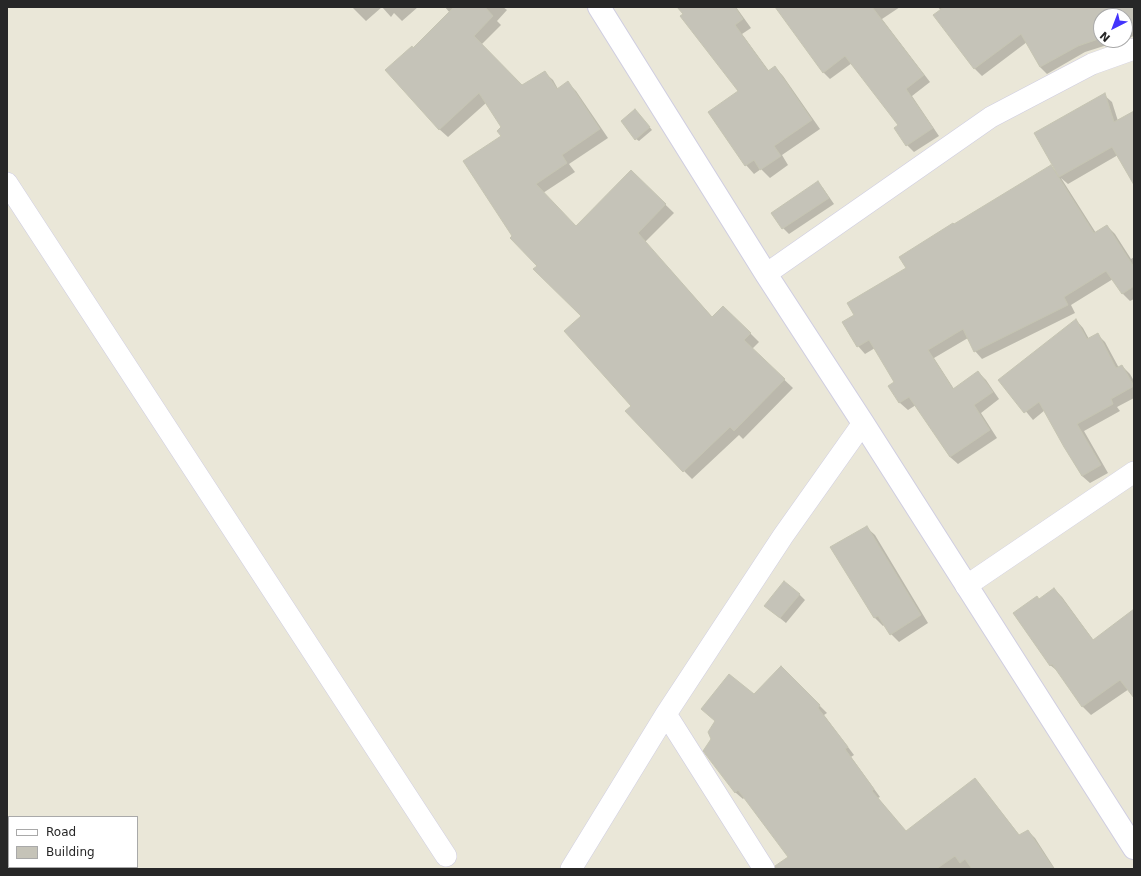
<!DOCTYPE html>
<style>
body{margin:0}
#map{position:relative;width:1141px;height:876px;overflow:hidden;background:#eae7d8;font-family:"DejaVu Sans",sans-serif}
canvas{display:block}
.frame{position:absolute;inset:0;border:8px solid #272727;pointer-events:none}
.legend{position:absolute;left:8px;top:816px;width:130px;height:52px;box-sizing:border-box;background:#fff;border:1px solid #a9a9a9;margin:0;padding:5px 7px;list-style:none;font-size:12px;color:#272727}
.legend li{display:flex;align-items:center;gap:8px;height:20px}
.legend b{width:20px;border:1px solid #a9a9a9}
.north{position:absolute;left:1093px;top:8px;width:40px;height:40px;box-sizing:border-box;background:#fff;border:1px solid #a9a9a9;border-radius:50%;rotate:222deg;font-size:11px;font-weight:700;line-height:16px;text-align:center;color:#272727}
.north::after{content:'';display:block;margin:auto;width:14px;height:18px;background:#4334fc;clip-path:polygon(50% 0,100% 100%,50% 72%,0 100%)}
</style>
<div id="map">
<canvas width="1141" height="876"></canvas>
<div class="frame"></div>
<ul class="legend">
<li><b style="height:5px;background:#fff"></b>Road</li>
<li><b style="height:11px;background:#c5c3b8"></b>Building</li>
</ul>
<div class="north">N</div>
</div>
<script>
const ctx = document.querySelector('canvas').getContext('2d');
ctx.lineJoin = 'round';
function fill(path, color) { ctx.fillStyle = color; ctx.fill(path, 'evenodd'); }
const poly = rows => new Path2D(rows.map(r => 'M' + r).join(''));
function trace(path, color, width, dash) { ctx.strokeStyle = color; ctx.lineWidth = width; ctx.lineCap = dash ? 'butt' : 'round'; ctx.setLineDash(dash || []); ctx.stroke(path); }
fill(poly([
 [352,7,418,7,402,21,394,13,391,17,382,7,366,21],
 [445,7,503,7,507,10,497,21,501,25,481,45,522,86,544,72,553,80,558,89,568,83,576,91,608,138,569,164,575,172,543,193,576,227,631,171,674,213,645,242,713,318,723,307,751,334,759,342,752,349,793,388,743,439,739,435,692,479,684,471,633,406,582,316,513,236,502,137,503,128,486,103,448,137,439,129,413,49,450,13],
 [679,7,736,7,751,28,742,34,769,71,775,67,783,76,820,129,782,155,788,165,770,178,761,169,754,174,746,165,739,92],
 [776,7,900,7,882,19,930,82,912,96,939,136,914,152,907,145,899,125,852,63,830,79,823,72],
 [938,7,1134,7,1134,36,1125,39,1125,16,1101,16,1101,40,1123,40,1085,52,1047,74,1040,67,1027,42,982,76,975,69,934,15,941,11],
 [1104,95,1112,102,1118,121,1134,112,1134,183,1118,155,1068,184,1061,178,1096,233,1107,226,1115,234,1131,259,1134,257,1134,299,1130,301,1123,294,1113,279,1071,305,1075,313,982,359,975,351,968,338,934,358,954,389,978,372,986,380,999,399,981,413,997,438,958,464,950,457,916,405,908,410,900,403,890,386,895,382,875,348,865,354,858,346,855,315,954,225,1051,166,1058,174],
 [638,113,652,130,639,141,636,139],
 [818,183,823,188,834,204,789,234,783,228,772,213],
 [1076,320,1083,328,1089,339,1098,335,1105,342,1119,368,1122,366,1130,374,1134,381,1134,398,1117,407,1120,411,1084,431,1108,473,1090,483,1082,476,1065,447,1045,410,1033,420,1000,380],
 [866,527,875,535,928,623,899,642,891,634,885,624,883,626,874,617],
 [1054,589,1062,597,1094,641,1134,610,1134,694,1129,689,1091,715,1083,707,1060,673,1050,665,1039,600],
 [799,594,805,600,786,623,765,606],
 [781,667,827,713,824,715,854,755,851,757,880,797,878,798,906,832,975,779,981,786,1020,836,1028,831,1035,838,1055,869,782,869,790,857,745,797,743,799,736,793,705,751,754,695]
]), '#0003');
const building = poly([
 [454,7,485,7,493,16,474,36,522,85,545,71,557,89,568,81,600,129,562,155,567,163,536,184,576,226,631,170,666,204,638,233,712,317,723,306,751,333,744,340,785,379,734,431,730,427,683,472,625,411,631,406,564,331,581,316,533,269,537,266,510,238,512,236,463,161,501,136,497,131,501,127,479,93,439,130,385,70,412,46,413,48,454,7],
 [677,7,735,7,743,19,735,25,768,71,775,66,812,120,774,146,781,156,760,170,754,160,745,166,708,112,738,91,680,16,683,14,677,7],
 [775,7,872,7,924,75,906,89,933,128,906,146,894,128,898,125,845,56,823,73,775,7],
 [944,7,1134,7,1134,27,1125,30,1125,16,1101,16,1101,38,1078,46,1040,67,1021,34,974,69,933,15,944,7],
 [1105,93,1114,122,1134,111,1134,185,1112,147,1059,177,1034,133,1105,93],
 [635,109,650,127,635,140,621,121,635,109],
 [1051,165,1094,233,1107,225,1134,267,1134,286,1122,294,1106,271,1064,297,1068,305,974,352,963,329,928,350,953,389,978,371,993,392,974,405,990,430,950,457,909,397,899,403,888,386,894,382,869,340,857,347,842,322,854,315,847,303,906,268,899,257,953,223,954,224,1051,165],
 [818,181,829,198,782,229,771,213,818,181],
 [1076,319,1087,339,1098,333,1116,368,1122,365,1134,386,1111,399,1113,404,1077,424,1101,465,1082,476,1064,447,1039,402,1024,413,998,380,1076,319],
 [867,526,921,615,890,635,878,616,874,618,830,547,867,526],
 [784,581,800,594,780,618,764,606,784,581],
 [1054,588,1093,640,1134,609,1134,698,1120,680,1082,707,1052,664,1050,666,1013,613,1037,596,1039,599,1054,588],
 [781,666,820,705,818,708,848,747,845,749,874,789,872,791,906,831,975,778,1019,835,1028,830,1054,869,972,869,965,859,960,863,955,856,936,869,776,869,775,866,788,857,738,790,735,793,703,751,711,739,708,732,715,721,701,709,729,674,754,694,781,666]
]);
fill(building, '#c5c3b8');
trace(building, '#c5c4b2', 1);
const street = poly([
 [7,183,446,856],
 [766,274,991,117,1092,64,1134,49],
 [966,586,1134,472],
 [666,714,764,869],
 [571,869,666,714,783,536,863,423]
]);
const secondary = poly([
 [599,7,766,274,863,423,1134,848]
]);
trace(street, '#cfcde1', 22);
trace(secondary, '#cfcde1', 24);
trace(street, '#fff', 21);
trace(secondary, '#fff', 22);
</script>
